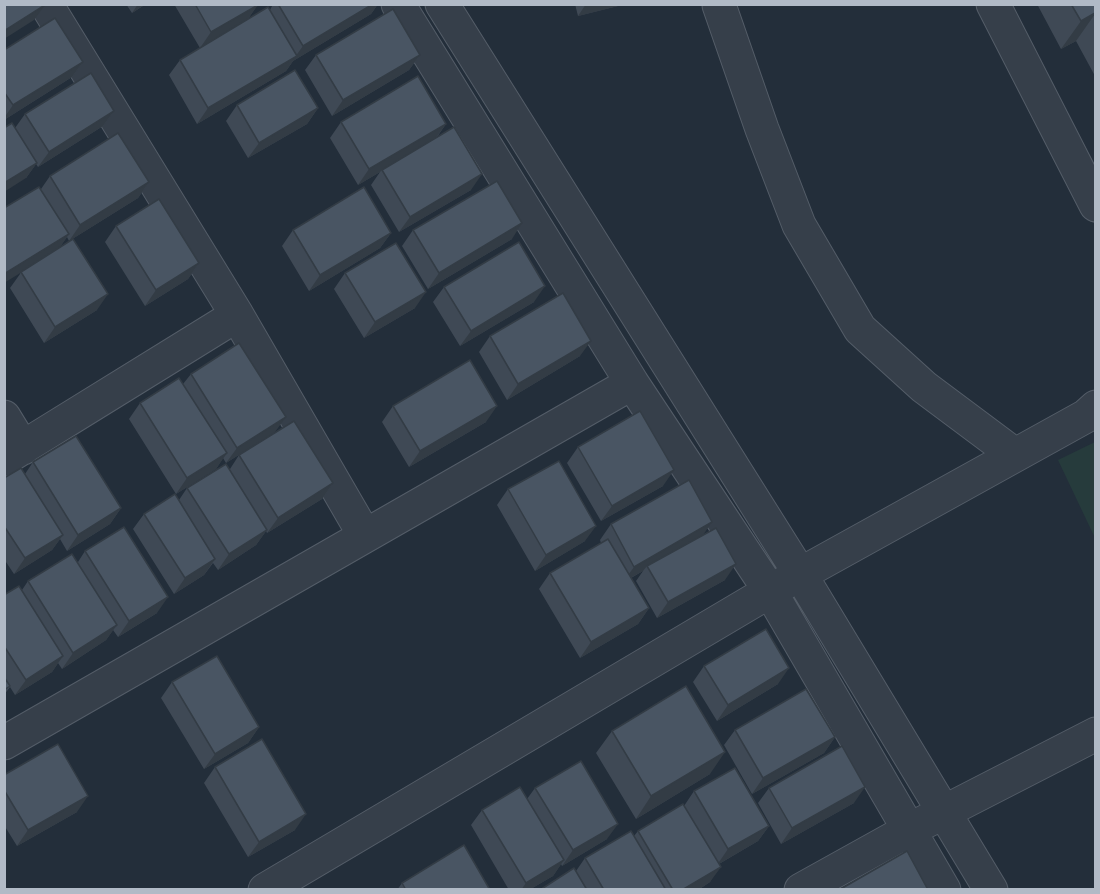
<!DOCTYPE html>
<style>
body{margin:0}
#map{position:relative;width:1100px;height:894px;overflow:hidden;background:#232e3a;font-family:"DM Sans",sans-serif}
canvas{display:block}
.frame{position:absolute;inset:0;border:6px solid #b1bac6;pointer-events:none}
</style>
<div id="map">
<canvas width="1100" height="894"></canvas>
<div class="frame"></div>
</div>
<script>
const ctx = document.querySelector('canvas').getContext('2d');
ctx.lineJoin = 'round';
function fill(path, color) { ctx.fillStyle = color; ctx.fill(path, 'evenodd'); }
const poly = rows => new Path2D(rows.map(r => 'M' + r).join(''));
function trace(path, color, width, dash) { ctx.strokeStyle = color; ctx.lineWidth = width; ctx.lineCap = dash ? 'butt' : 'round'; ctx.setLineDash(dash || []); ctx.stroke(path); }
fill(poly([
 [1095,442,1095,538,1058,460]
]), '#263b3c');
const minor = poly([
 [46,4,237,315,365,536],
 [398,4,632,383,770,591,944,890],
 [442,4,800,574,991,890],
 [993,4,1096,205],
 [719,5,762,129,799,225,860,329,924,387,1015,455],
 [4,417,23,448],
 [4,459,237,315],
 [4,743,632,383],
 [265,890,770,591,1086,416,1096,407],
 [801,890,909,830,1096,734]
]);
trace(minor, '#545d68', 35);
trace(minor, '#363f4a', 33);
fill(poly([
 [126,4,146,4,132,13],
 [174,4,258,4,248,19,270,10,273,4,378,4,371,14,293,61,286,71,197,124,169,75,180,60,200,48],
 [575,4,626,4,578,16],
 [1037,4,1095,4,1095,76,1076,41,1061,49],
 [4,50,83,62,72,77,4,120],
 [316,55,420,55,409,70,332,116,305,70],
 [237,105,318,108,307,124,248,158,226,121],
 [114,111,103,126,38,167,36,164,26,178,15,128,25,114],
 [341,122,446,124,437,137,471,190,399,232,371,185,380,172,358,185,330,138],
 [50,176,149,182,138,198,69,241,67,237,59,248,97,310,44,343,10,288,20,274,41,189],
 [116,226,199,263,188,279,145,306,105,242],
 [293,230,391,233,380,248,309,291,282,246],
 [413,230,512,239,428,289,402,246],
 [345,273,415,308,364,338,334,289],
 [444,287,534,302,460,346,433,302],
 [490,336,580,356,507,400,479,352],
 [191,374,275,432,226,463,223,458,216,469,176,494,129,419,140,403,183,384],
 [393,406,486,422,409,467,382,422],
 [578,447,663,486,601,521,567,463],
 [239,455,333,483,322,499,267,533,266,531,256,545,218,570,213,563,204,575,174,594,133,529,144,514,179,500,187,488,230,469],
 [33,462,121,508,110,524,67,551,60,539,52,550,14,574,4,559,4,478,25,474],
 [508,489,585,541,535,571,497,505],
 [611,524,704,534,725,580,657,618,636,581,643,571,631,578,649,608,638,624,580,658,539,589,550,573,601,543,600,540],
 [85,551,157,613,118,637,113,630,106,640,62,669,58,663,52,672,15,695,10,687,4,695,4,595,22,590,28,581,78,562],
 [704,666,778,684,717,721,693,682],
 [172,682,259,727,248,743,204,769,161,698],
 [735,730,835,737,824,753,752,794,724,745],
 [612,731,710,774,636,819,596,753],
 [215,767,295,830,248,857,204,783],
 [4,775,77,812,17,846,4,825],
 [535,788,607,839,562,866,561,864,553,876,529,890,509,890,471,825,482,810,527,799],
 [769,788,854,803,781,844,758,803],
 [694,791,769,826,758,841,719,864,710,882,698,890,540,890,576,871,585,858,634,836,638,831,684,806],
 [402,883,490,890,397,890]
]), '#3f4955');
fill(poly([
 [138,4,146,4,132,13],
 [373,4,378,4,371,14,293,61,286,71,197,124,208,108,295,57,303,46],
 [586,4,626,4,578,16],
 [45,5,34,20,4,39,4,31],
 [258,5,247,20,200,48,211,32],
 [1095,14,1076,41,1061,49,1081,21],
 [420,55,409,70,332,116,343,100],
 [83,62,72,77,4,120,4,118,13,105],
 [318,108,307,124,248,158,259,143],
 [114,111,103,126,38,167,49,152],
 [446,124,435,139,382,170,380,172,358,185,369,169],
 [37,163,26,178,4,192,4,183],
 [482,174,471,190,399,232,410,217],
 [149,182,138,198,69,241,80,225],
 [522,223,512,239,428,289,439,273],
 [391,233,380,248,309,291,320,275],
 [69,234,58,250,4,283,4,274],
 [199,263,188,279,145,306,156,290],
 [545,286,534,302,460,346,471,331],
 [426,292,415,308,364,338,375,322],
 [108,294,97,310,44,343,55,327],
 [591,341,580,356,507,400,518,384],
 [497,406,486,422,409,467,420,451],
 [286,417,275,432,226,463,237,448],
 [227,453,216,469,176,494,187,478],
 [674,470,663,486,601,521,612,506],
 [333,483,322,499,267,533,278,518],
 [121,508,110,524,67,551,78,535],
 [712,522,701,538,647,566,643,571,623,582,634,567],
 [596,526,585,541,535,571,546,555],
 [267,530,256,545,218,570,229,554],
 [63,535,52,550,14,574,25,558],
 [215,559,204,575,174,594,185,578],
 [736,564,725,580,657,618,668,602],
 [168,597,157,613,118,637,129,621],
 [649,608,638,624,580,658,591,642],
 [117,625,106,640,62,669,73,653],
 [63,656,52,672,15,695,26,680],
 [789,668,778,684,717,721,728,705],
 [259,727,248,743,204,769,215,754],
 [835,737,824,753,752,794,763,778],
 [725,752,710,774,636,819,651,796],
 [865,787,854,803,781,844,792,828],
 [88,796,77,812,17,846,28,830],
 [306,814,295,830,248,857,259,842],
 [618,824,607,839,562,866,573,850],
 [769,826,758,841,717,865,728,849],
 [564,860,553,876,529,890,521,890,526,883],
 [721,867,710,882,698,890,682,890]
]), '#333c45');
const building = poly([
 [4,4,45,4,45,5,4,31,4,4],
 [195,4,258,4,258,5,211,32,195,4],
 [278,4,373,4,303,46,278,4],
 [1071,4,1095,4,1095,13,1081,21,1071,4],
 [268,7,297,56,208,108,180,60,268,7],
 [393,9,420,55,343,100,316,55,393,9],
 [55,18,83,62,13,105,4,92,4,50,55,18],
 [295,70,318,108,259,143,237,105,295,70],
 [91,73,114,111,49,152,25,114,91,73],
 [418,76,446,124,369,169,341,122,418,76],
 [12,123,37,163,4,183,4,128,12,123],
 [454,127,482,174,410,217,382,170,454,127],
 [118,133,149,182,80,225,50,176,118,133],
 [497,181,522,223,439,273,413,230,497,181],
 [39,187,69,234,4,274,4,208,39,187],
 [364,187,391,233,320,275,293,230,364,187],
 [159,199,199,263,156,290,116,226,159,199],
 [73,239,108,294,55,327,21,272,73,239],
 [519,242,545,286,471,331,444,287,519,242],
 [396,243,426,292,375,322,345,273,396,243],
 [563,293,591,341,518,384,490,336,563,293],
 [239,343,286,417,237,448,191,374,239,343],
 [470,360,497,406,420,451,393,406,470,360],
 [179,378,227,453,187,478,140,403,179,378],
 [640,411,674,470,612,506,578,447,640,411],
 [294,421,333,483,278,518,239,455,294,421],
 [76,436,121,508,78,535,33,462,76,436],
 [559,461,596,526,546,555,508,489,559,461],
 [226,464,267,530,229,554,187,488,226,464],
 [21,468,63,535,25,558,4,526,4,478,21,468],
 [689,480,712,522,634,567,611,524,689,480],
 [175,494,215,559,185,578,144,514,175,494],
 [124,527,168,597,129,621,85,551,124,527],
 [716,528,736,564,668,602,647,566,716,528],
 [608,539,649,608,591,642,550,573,608,539],
 [72,554,117,625,73,653,28,581,72,554],
 [19,586,63,656,26,680,4,646,4,595,19,586],
 [766,629,789,668,728,705,704,666,766,629],
 [217,656,259,727,215,754,172,682,217,656],
 [4,677,10,686,4,690,4,677],
 [686,686,725,752,651,796,612,731,686,686],
 [806,689,835,737,763,778,735,730,806,689],
 [262,739,306,814,259,842,215,767,262,739],
 [58,744,88,796,28,830,4,790,4,775,58,744],
 [842,746,865,787,792,828,769,788,842,746],
 [581,761,618,824,573,850,535,788,581,761],
 [735,768,769,826,728,849,694,791,735,768],
 [520,787,564,860,526,883,482,810,520,787],
 [683,804,721,867,682,890,673,890,638,831,683,804],
 [631,831,666,890,604,890,585,858,631,831],
 [464,845,490,890,406,890,402,883,464,845],
 [907,851,928,890,839,890,907,851],
 [574,868,587,890,540,890,574,868]
]);
fill(building, '#495563');
trace(building, '#333c45', 1.5);
</script>
